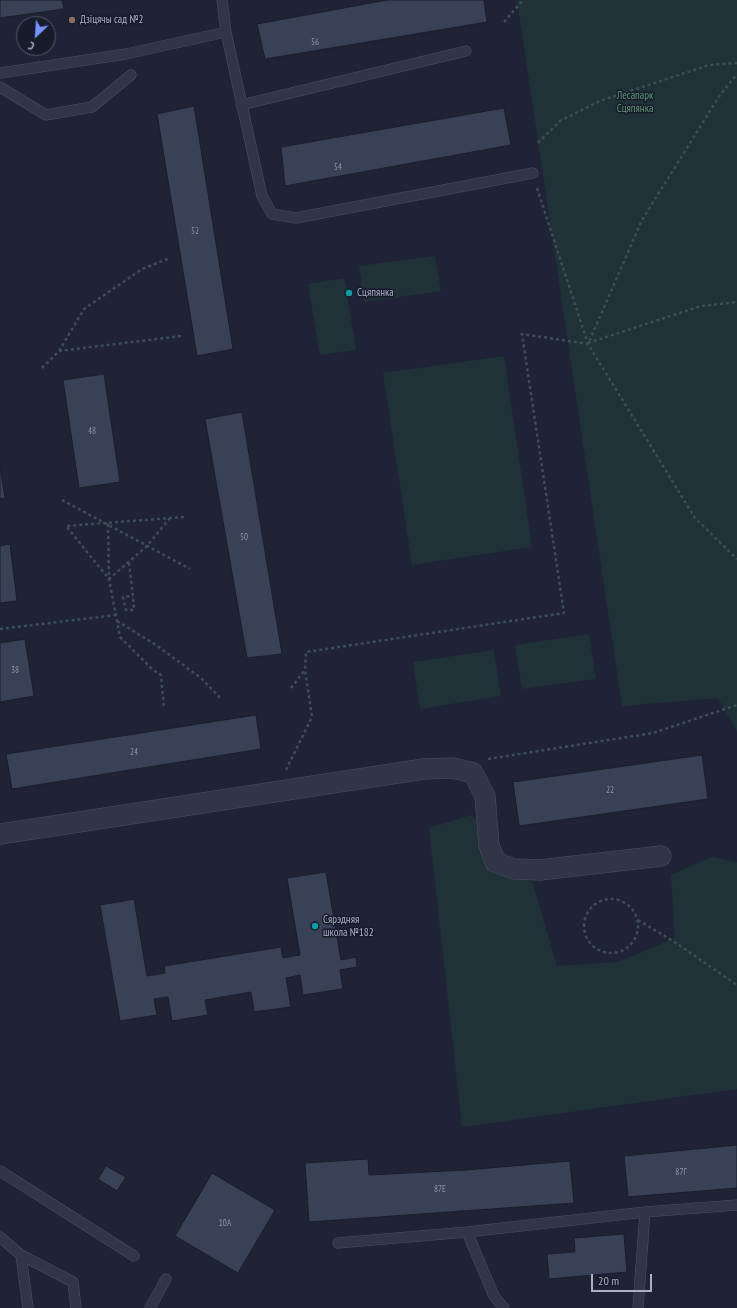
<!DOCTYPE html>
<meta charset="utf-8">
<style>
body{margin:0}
#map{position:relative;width:737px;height:1308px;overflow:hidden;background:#1e2436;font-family:"PT Sans Narrow",sans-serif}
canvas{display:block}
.north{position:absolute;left:16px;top:16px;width:40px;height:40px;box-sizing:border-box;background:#171c2b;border:1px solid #525768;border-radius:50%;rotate:205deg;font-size:11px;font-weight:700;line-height:16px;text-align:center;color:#abb0c4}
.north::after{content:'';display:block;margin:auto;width:14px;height:18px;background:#7793fd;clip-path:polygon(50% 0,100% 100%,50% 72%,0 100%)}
.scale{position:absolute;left:591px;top:1274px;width:61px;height:18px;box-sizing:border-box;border:2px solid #abb0c4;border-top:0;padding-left:5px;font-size:12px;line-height:14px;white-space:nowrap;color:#abb0c4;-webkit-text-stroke:3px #171c2b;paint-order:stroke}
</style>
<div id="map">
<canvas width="737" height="1308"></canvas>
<div class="north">С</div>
<div class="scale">20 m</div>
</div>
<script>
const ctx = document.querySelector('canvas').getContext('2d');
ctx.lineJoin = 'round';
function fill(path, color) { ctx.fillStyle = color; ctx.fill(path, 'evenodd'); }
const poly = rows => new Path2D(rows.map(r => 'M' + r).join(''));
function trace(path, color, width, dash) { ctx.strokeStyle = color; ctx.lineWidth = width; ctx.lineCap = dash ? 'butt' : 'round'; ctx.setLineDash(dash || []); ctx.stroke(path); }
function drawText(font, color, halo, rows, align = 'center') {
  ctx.font = font + ' "PT Sans Narrow",sans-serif'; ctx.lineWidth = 3; ctx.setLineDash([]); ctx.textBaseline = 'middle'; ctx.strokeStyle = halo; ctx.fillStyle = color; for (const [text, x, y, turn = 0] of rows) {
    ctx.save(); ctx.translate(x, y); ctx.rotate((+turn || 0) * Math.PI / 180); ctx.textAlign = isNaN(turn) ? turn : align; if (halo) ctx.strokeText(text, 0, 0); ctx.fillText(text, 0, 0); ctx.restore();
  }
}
fill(poly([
 [517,0,737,0,737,732,718,698,622,706],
 [435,256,441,291,364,302,359,266],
 [344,278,356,350,320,355,308,284],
 [504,356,532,547,412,565,383,373],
 [589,634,596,679,522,689,515,645],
 [494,650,501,696,420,709,413,662],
 [471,815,533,884,557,966,618,962,675,938,671,875,711,857,737,862,737,1089,462,1127,429,828]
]), '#203138');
const building = poly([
 [0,0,62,0,64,9,0,18,0,0],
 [387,0,484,0,487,22,265,59,257,24,387,0],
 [194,106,233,349,197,356,157,114,194,106],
 [504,108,511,145,285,186,281,147,504,108],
 [104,374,120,482,79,488,63,380,104,374],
 [242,412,282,654,247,658,205,419,242,412],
 [0,464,5,498,0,499,0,464],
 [10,544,17,601,0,603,0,546,10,544],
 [25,639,34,696,0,702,0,643,25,639],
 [256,715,261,749,12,789,6,754,256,715],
 [702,755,708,799,519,826,513,782,702,755],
 [326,872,341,960,356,957,357,967,340,970,343,989,303,995,300,975,286,978,291,1007,254,1012,251,992,205,1000,208,1015,172,1021,168,997,154,999,157,1015,120,1021,100,905,134,899,147,976,165,973,164,966,281,947,283,958,300,955,287,878,326,872],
 [737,1145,737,1188,628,1197,624,1156,737,1145],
 [368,1159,369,1175,466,1170,570,1161,574,1203,309,1222,305,1163,368,1159],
 [106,1166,126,1177,117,1191,98,1179,106,1166],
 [212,1173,275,1210,238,1273,175,1236,212,1173],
 [624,1234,627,1272,549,1279,547,1254,575,1252,574,1238,624,1234]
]);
fill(building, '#394157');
trace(building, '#191e2d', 1);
const service = poly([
 [222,0,226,32],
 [0,73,126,54,226,32,262,196,272,214,296,218,533,173],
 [0,87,46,115,92,107,131,75],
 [241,105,466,51],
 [0,1171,134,1256],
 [467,1232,494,1296,504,1308],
 [0,1237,21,1255,28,1308],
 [338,1243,467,1232,645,1212,737,1205],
 [21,1255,73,1282,76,1308],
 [150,1308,166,1279],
 [638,1308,645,1212]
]);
const minor = poly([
 [0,834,424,769,453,768,473,773,485,796,489,845,495,862,514,869,540,870,661,856]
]);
trace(service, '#4c5162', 11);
trace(minor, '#4c5162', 21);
trace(poly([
 [504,22,523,0],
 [538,143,560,121,600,101,709,65,737,63],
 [537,188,588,344,695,518,737,559],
 [588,343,701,306,737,302],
 [59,351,84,309,142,269,170,258],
 [42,368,59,351,181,336],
 [62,500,190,569],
 [170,518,147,546,109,579,66,526,184,517],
 [108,524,109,579,120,637,152,669,161,675,164,708],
 [129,563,133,596,134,610,126,610,123,597,133,596],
 [117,621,156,645,201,678,222,700],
 [0,629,116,615],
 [291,688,305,670],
 [488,759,653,733,737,705],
 [286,770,312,717,305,670,306,652,564,613,522,334,588,344,642,220,720,95,737,74],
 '584 926a27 27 0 1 1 54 0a27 27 0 1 1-54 0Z',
 [638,920,673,941,737,985]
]), '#3d4e55', 2.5, [3, 3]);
trace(service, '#313647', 10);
trace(minor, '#313647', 20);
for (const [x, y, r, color] of [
 [72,20,4,"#8d6e63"],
 [349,293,4,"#0f9aa8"],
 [315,926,4,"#0f9aa8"]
]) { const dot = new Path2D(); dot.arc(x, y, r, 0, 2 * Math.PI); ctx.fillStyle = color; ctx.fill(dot); trace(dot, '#171c2b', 1.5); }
drawText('9px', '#8e94a9', null, [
 ["56",315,42],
 ["54",338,167],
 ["52",195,231],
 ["48",92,431],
 ["50",244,537],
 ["38",15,670],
 ["24",134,752],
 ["22",610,790],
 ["87Г",681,1172],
 ["87Е",440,1189],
 ["10А",225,1223]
]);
drawText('11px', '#abb0c4', '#171c2b', [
 ["Дзіцячы сад №2",80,20],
 ["Сцяпянка",357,293],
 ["Сярэдняя",323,920],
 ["школа №182",323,933]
], 'left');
drawText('11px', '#629577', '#171c2b', [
 ["Лесапарк",635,96],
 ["Сцяпянка",635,109]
]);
</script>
